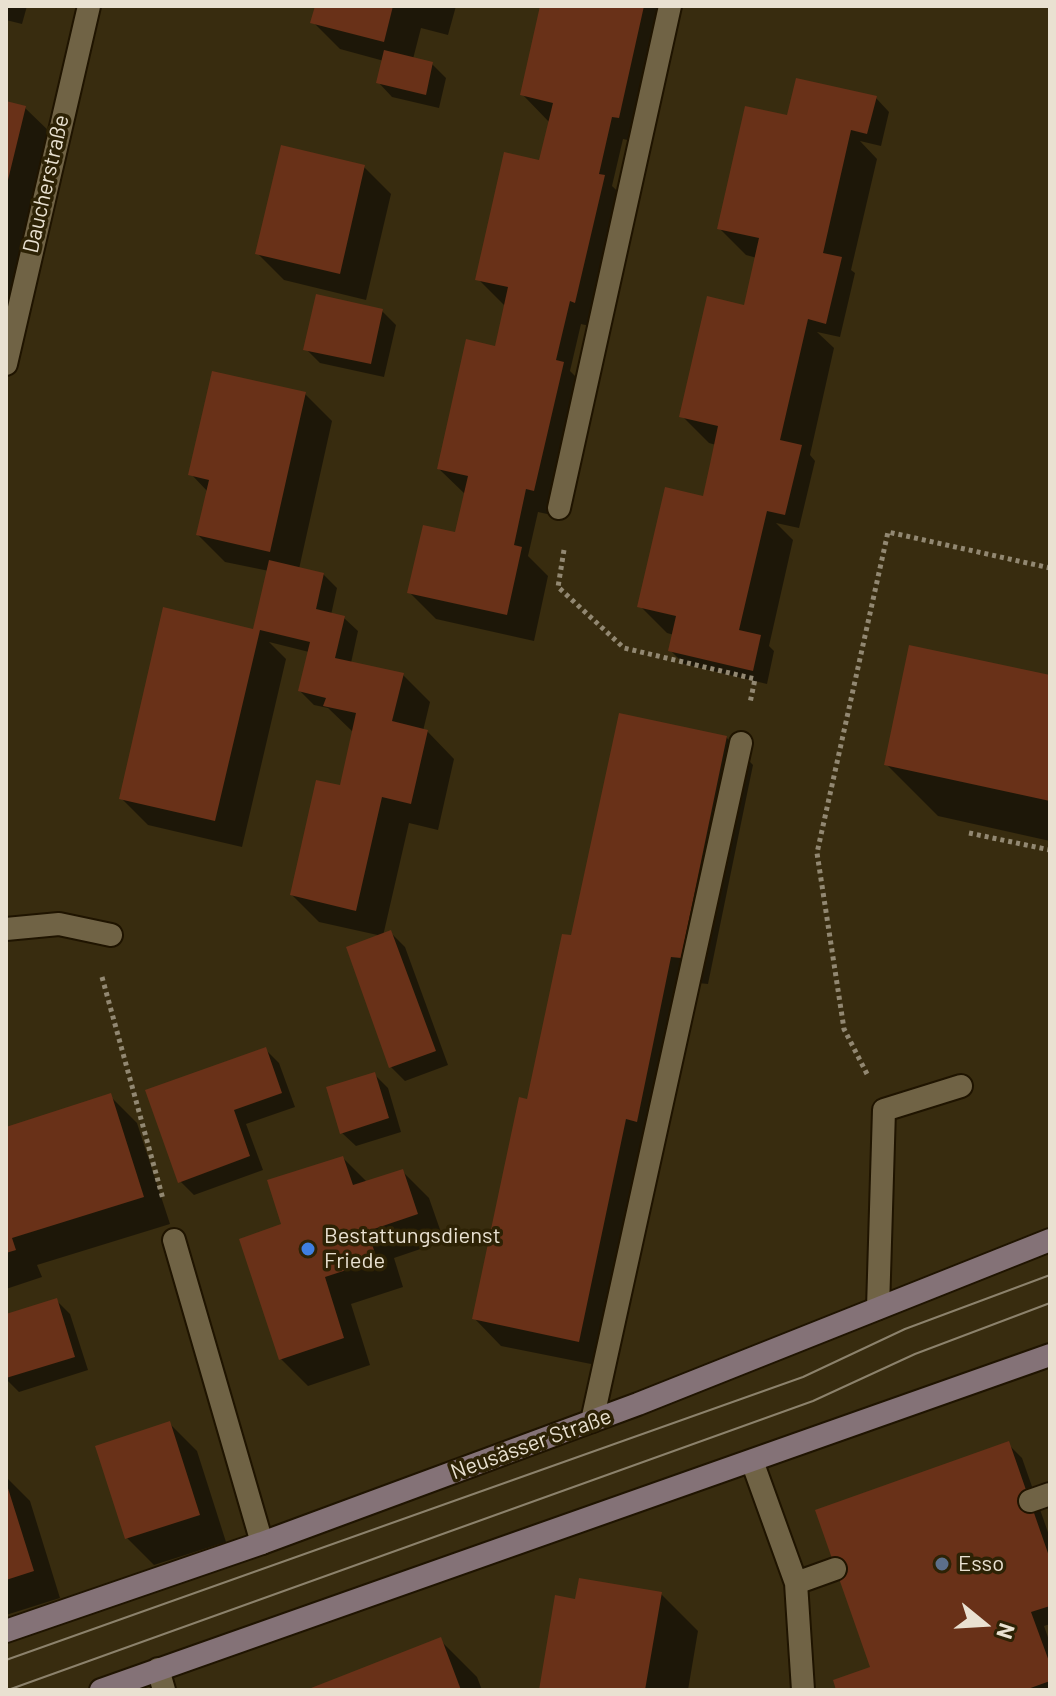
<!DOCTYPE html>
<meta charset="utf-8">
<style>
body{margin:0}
#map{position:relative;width:1056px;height:1696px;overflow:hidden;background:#382c0f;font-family:Barlow,sans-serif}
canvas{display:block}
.frame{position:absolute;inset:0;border:8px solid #e9e1d1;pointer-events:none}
.north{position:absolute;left:944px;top:1584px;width:80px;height:80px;-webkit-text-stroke:6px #2d2205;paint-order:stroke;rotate:108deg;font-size:22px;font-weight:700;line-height:32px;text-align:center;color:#e9e1d1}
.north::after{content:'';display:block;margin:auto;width:28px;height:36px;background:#e9e1d1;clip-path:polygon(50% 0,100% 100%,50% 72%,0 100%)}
</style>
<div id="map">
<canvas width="1056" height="1696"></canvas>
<div class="frame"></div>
<div class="north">N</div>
</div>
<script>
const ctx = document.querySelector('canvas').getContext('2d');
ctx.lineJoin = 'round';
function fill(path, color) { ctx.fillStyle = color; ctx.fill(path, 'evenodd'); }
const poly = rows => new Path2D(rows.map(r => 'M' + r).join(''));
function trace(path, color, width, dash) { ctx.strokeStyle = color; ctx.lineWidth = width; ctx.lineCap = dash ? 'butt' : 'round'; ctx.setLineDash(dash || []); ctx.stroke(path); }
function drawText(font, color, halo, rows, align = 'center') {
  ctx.font = font + ' Barlow,sans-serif'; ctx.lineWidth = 7; ctx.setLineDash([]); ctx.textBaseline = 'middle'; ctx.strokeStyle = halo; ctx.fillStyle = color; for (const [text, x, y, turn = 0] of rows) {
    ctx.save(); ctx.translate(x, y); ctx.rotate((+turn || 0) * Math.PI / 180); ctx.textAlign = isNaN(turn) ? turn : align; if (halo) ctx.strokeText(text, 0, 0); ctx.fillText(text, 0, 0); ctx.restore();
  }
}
fill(poly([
 [6,6,27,6,22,24,6,20],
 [317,6,456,6,448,35,421,28,413,59,432,64,446,78,439,108,392,97,379,83,384,61,340,49,313,22],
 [543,6,660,6,646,144,623,139,612,186,631,204,602,329,581,324,570,371,590,391,561,517,538,512,528,556,548,576,534,641,436,619,409,592,456,534,466,495,439,469,501,349,506,307,478,279,546,163,550,123,522,94],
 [876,98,889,112,881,146,860,141,877,159,851,270,855,273,840,337,817,332,834,348,810,455,815,461,799,528,776,523,793,540,769,646,774,651,767,684,684,664,670,650,674,635,667,633,640,606,704,498,716,445,709,443,682,416,745,307,757,258,746,255,719,228,793,119],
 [6,103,24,107,52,134,6,325],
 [364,167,391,194,366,300,284,280,257,253],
 [382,311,396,325,384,377,320,363,306,349],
 [305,394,332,421,299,569,323,574,337,588,331,615,344,618,358,631,351,663,403,675,430,702,423,731,427,731,454,759,438,830,409,823,383,936,391,933,405,947,448,1065,405,1081,391,1067,382,936,319,922,292,895,342,788,353,732,328,708,314,705,300,691,309,652,269,642,286,659,242,847,148,825,121,798,255,631,269,571,225,562,198,535,208,492,191,474],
 [1050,678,1050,841,938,816,886,764],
 [726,737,753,765,708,984,698,983,664,1148,652,1145,606,1367,501,1346,474,1318,573,938],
 [265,1049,279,1063,295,1107,246,1124,263,1170,194,1195,180,1181],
 [374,1074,388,1088,401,1132,356,1146,342,1133],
 [110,1096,137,1123,170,1224,37,1265,42,1277,6,1289,6,1129],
 [343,1158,368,1183,402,1171,429,1198,444,1241,394,1258,403,1287,351,1304,370,1365,308,1386,281,1359],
 [56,1300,70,1314,88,1370,19,1392,6,1379,6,1316],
 [170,1424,197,1451,226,1542,154,1565,127,1538],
 [1008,1444,1022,1458,1050,1538,1050,1624,1044,1626,1050,1643,1050,1690,839,1690,873,1668],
 [6,1477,30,1501,60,1598,6,1615],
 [661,1594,698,1631,688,1690,541,1690,577,1601],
 [440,1640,477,1677,482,1690,311,1690]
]), '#0007');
fill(poly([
 [315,6,393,6,384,42,310,23],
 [540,6,644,6,619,118,612,117,599,174,605,175,575,303,570,301,556,360,564,362,534,491,526,489,514,545,522,547,507,615,407,593,423,525,455,532,468,476,437,469,466,339,495,346,508,287,475,280,504,152,539,160,553,103,520,95],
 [384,50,433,62,426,95,376,83],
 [796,78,877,96,867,134,851,130,823,253,842,257,826,324,808,319,780,440,802,445,785,515,767,511,739,630,761,635,753,671,668,651,676,616,637,607,665,487,703,496,710,464,718,426,679,417,707,296,744,305,759,238,717,229,745,106,787,115],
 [6,101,26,106,7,184,6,184],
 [281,145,365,165,340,274,255,254],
 [316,294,383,309,371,364,303,350],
 [212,371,306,392,270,552,196,535,209,480,188,475],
 [269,560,324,573,316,609,345,616,335,658,404,673,392,721,428,730,411,804,382,797,356,911,290,895,316,780,340,785,356,713,323,706,326,698,298,691,310,642,260,630,215,821,119,799,163,607,253,629],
 [909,645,1050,675,1050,801,884,765],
 [619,713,727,736,681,958,671,957,637,1122,626,1119,579,1342,472,1319,519,1097,527,1099,562,934,571,935],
 [391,930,436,1051,389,1068,346,947],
 [266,1047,282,1093,234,1110,250,1156,178,1183,145,1090],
 [375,1072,389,1118,340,1134,326,1087],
 [111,1093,144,1197,12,1238,16,1250,6,1253,6,1127],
 [343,1156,353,1185,403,1169,418,1214,368,1231,377,1260,325,1277,344,1338,279,1360,239,1239,281,1224,267,1180],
 [57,1298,75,1357,6,1378,6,1314],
 [170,1421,200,1515,125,1539,95,1446],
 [1009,1441,1050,1559,1050,1606,1031,1612,1050,1664,1050,1681,1025,1690,836,1690,833,1680,870,1667,815,1510],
 [6,1482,34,1571,6,1580],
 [579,1578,662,1592,645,1690,539,1690,555,1595,575,1599],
 [441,1637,461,1690,306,1690]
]), '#693118');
const service = poly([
 [559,508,670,6],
 [174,1240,262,1543],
 [878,1308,884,1110,961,1086],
 [592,1421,741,743],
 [752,1461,796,1583,803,1690],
 [1030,1501,1050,1494],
 [796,1583,835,1569],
 [158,1669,164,1690]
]);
const minor = poly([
 [6,364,89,6],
 [6,929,59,924,111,935]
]);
const secondary = poly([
 [6,1631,262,1543,638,1404,1050,1240],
 [101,1690,1050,1355]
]);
trace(service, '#1f1400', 26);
trace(minor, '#1f1400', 26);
trace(secondary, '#1f1400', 26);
trace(poly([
 [564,550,558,587,624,648,755,679,750,703],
 [969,833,1050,850],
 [102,977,163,1199],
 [867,1074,844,1029,817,853,888,532,1050,568]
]), '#928872', 5, [4, 4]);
trace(service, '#706345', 22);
trace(minor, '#706345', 22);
trace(secondary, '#847277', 22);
trace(poly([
 [6,1660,803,1377,905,1329,1050,1275],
 [8,1690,813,1401,915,1354,1050,1303]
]), '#8c826c', 2);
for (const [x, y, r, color] of [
 [308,1249,8,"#3f7fe0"],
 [942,1564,8,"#5c6f8a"]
]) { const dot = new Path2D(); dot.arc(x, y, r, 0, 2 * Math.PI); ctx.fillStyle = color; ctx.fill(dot); trace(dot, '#2d2205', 3); }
drawText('22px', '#e9e1d1', '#2d2205', [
 ["Daucherstraße",46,184,-77],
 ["Neusässer Straße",531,1444,-20]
]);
drawText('22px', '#e9e1d1', '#2d2205', [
 ["Bestattungsdienst",324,1236],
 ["Friede",324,1261],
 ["Esso",958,1564]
], 'left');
</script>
